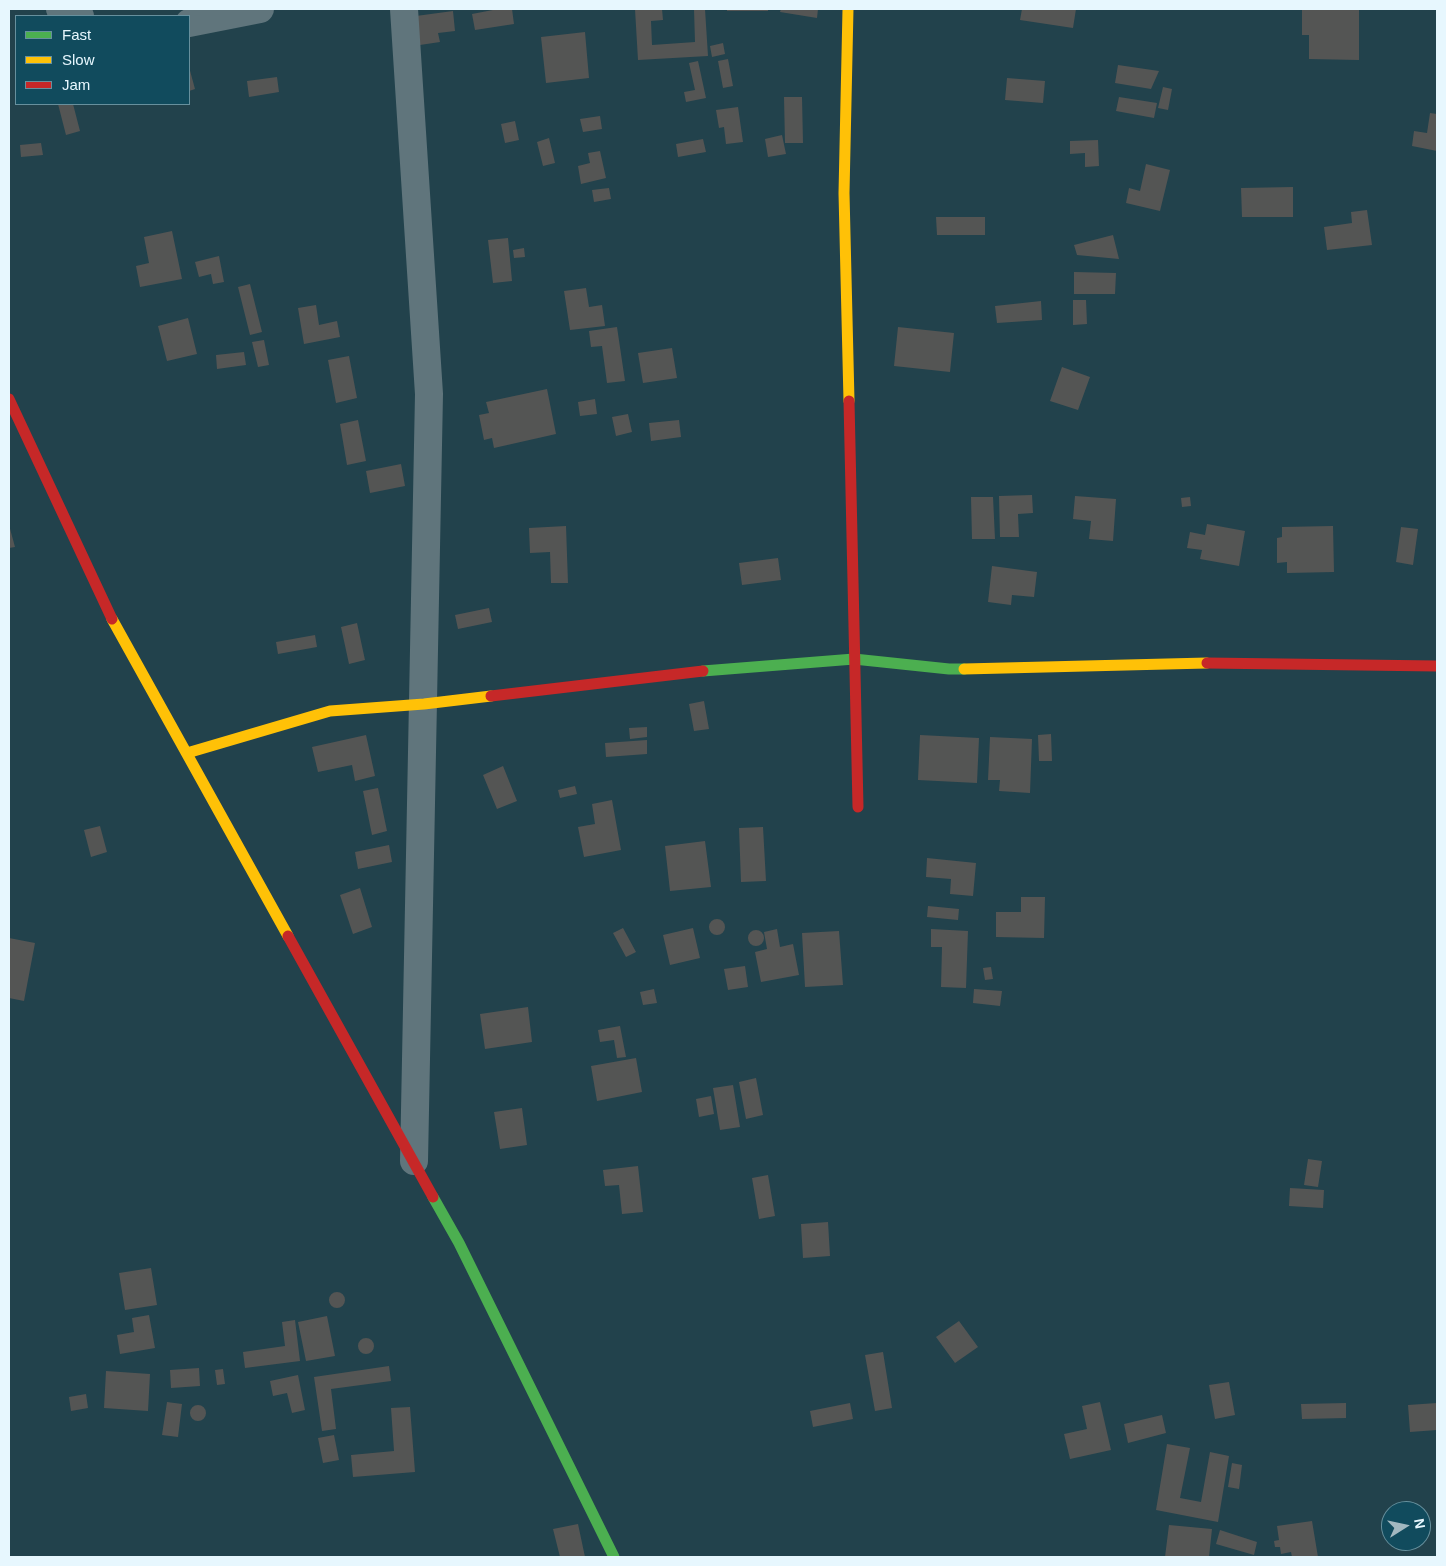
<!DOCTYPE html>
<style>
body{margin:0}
#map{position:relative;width:1446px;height:1566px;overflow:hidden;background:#22424c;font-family:Arial,sans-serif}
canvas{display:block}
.frame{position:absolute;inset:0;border:10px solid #e7f7fe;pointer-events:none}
.legend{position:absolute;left:15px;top:15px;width:175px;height:90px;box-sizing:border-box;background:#114b5d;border:1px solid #67909d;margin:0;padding:6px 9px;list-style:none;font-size:15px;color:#e7f7fe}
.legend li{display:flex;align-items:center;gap:10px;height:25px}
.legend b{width:25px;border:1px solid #67909d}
.north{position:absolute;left:1381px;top:1501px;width:50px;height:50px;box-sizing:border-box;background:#114b5d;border:1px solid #67909d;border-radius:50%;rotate:80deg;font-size:14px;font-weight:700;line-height:20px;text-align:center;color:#e7f7fe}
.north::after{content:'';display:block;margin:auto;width:18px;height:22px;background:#a2b8c0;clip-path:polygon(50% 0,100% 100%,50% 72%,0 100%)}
</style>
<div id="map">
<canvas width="1446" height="1566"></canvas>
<div class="frame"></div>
<ul class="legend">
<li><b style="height:6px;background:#4caf50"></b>Fast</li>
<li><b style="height:6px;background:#ffc107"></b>Slow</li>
<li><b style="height:6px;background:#c62828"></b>Jam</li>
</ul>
<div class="north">N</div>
</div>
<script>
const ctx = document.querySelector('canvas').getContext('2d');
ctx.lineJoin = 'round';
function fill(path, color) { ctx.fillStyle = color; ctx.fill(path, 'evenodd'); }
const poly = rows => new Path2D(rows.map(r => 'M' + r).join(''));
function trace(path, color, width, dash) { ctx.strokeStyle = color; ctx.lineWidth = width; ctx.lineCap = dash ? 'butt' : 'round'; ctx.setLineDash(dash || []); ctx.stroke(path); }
fill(poly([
 [498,9,512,9,514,24,475,30,472,14],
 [635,9,662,9,663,20,651,21,652,45,695,42,694,9,705,9,708,56,638,60],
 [727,9,768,9,768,11,727,11],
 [781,9,818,9,817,18,780,12],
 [1022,9,1076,9,1073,28,1020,20],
 [1302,9,1359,9,1359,60,1309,59,1309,35,1302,35],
 [453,11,455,31,438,33,440,42,420,45,416,16],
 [585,32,589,78,546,83,541,37],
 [723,43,725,54,712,57,710,46],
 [728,59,733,86,723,88,718,61],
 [698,61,706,98,686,102,684,92,695,90,689,63],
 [1118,65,1159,71,1151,89,1115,83],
 [189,67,195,89,189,91],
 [277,77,279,92,249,97,247,81],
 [1007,78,1045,81,1043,103,1005,100],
 [1163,87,1172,89,1168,110,1158,108],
 [784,97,802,97,803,143,785,143],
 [1119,97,1157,103,1154,118,1116,111],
 [58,104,73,104,80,131,66,135],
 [738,107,743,142,726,144,724,127,719,128,716,110],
 [1430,113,1437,114,1437,151,1412,146,1414,131,1427,133],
 [600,116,602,129,583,132,580,119],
 [515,121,519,140,505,143,501,124],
 [782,135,786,154,768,157,765,139],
 [549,138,555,163,543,166,537,142],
 [703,139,706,152,678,157,676,144],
 [1098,140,1099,166,1085,167,1085,153,1070,154,1070,141],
 [41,143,43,155,21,157,20,145],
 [600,151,606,178,581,184,578,166,590,163,588,153],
 [1146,164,1170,170,1160,211,1126,203,1129,188,1140,191],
 [1293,187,1293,217,1242,217,1241,188],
 [609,188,611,199,594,202,592,190],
 [1367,210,1372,245,1327,250,1324,227,1352,223,1351,212],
 [936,217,985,217,985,235,937,235],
 [172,231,182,279,140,287,136,266,149,263,144,237],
 [1113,235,1119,259,1077,255,1074,245],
 [508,238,512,281,493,283,488,240],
 [524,248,525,257,514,258,513,250],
 [219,256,224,282,213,284,211,274,199,277,195,262],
 [1074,272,1116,273,1115,294,1074,294],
 [250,284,262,332,250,335,238,287],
 [586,288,589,307,602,305,605,326,570,330,564,291],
 [1073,300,1086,300,1087,324,1073,325],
 [1041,301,1042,320,997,323,995,306],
 [316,305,319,325,337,321,340,337,304,344,298,308],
 [188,318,197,354,167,361,158,326],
 [617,327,625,381,607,383,602,346,591,347,589,331],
 [898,327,954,333,950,372,894,366],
 [264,340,269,365,258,367,252,342],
 [672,348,677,378,643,383,638,353],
 [244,352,246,365,217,369,216,355],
 [349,356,357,398,336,403,328,360],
 [1062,367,1090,377,1078,410,1050,401],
 [547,389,556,434,494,448,492,438,484,440,479,415,489,413,486,402],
 [595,399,597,414,580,416,578,402],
 [628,414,632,432,616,436,612,417],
 [358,420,366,461,347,465,340,424],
 [679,420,681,437,651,441,649,423],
 [401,464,405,486,370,493,366,471],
 [1032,495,1033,513,1018,514,1019,537,1000,537,999,496],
 [1075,496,1116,499,1113,541,1089,539,1091,521,1073,519],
 [971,497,993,497,995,539,972,539],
 [1190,497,1191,506,1182,507,1181,498],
 [1207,524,1245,531,1239,566,1200,559,1202,550,1187,548,1190,532,1205,535],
 [9,525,15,547,9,548],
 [566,526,568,583,551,583,550,552,530,553,529,528],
 [1333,526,1334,572,1287,573,1287,562,1277,563,1277,538,1282,537,1282,527],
 [1401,527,1418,529,1413,565,1396,562],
 [778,558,781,580,742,585,739,563],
 [992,566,1037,572,1034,597,1012,595,1011,605,988,602],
 [489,608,492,622,458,629,455,615],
 [357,623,365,660,349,664,341,627],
 [315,635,317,647,278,654,276,642],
 [704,701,709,729,694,731,689,704],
 [647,727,647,737,630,739,629,728],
 [1051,734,1052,761,1039,761,1038,735],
 [366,735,375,776,355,781,352,765,318,772,312,747],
 [920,735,979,738,977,783,918,780],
 [990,737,1032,739,1030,793,999,791,1000,780,988,780],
 [647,740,647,754,606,757,605,743],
 [503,766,517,801,497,809,483,775],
 [575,786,577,794,560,798,558,790],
 [378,788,387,831,372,835,363,791],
 [612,800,621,850,584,857,578,827,595,824,592,804],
 [100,826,107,852,91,857,84,830],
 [763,827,766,881,741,882,739,828],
 [705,841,711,887,670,891,665,846],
 [389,845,392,862,358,869,355,852],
 [927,858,976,863,973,896,950,894,951,879,926,877],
 [360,888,372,927,353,934,340,895],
 [1021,897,1045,897,1044,938,996,937,996,912,1021,912],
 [928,906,959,909,958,920,927,917],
 '709 927a8 8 0 1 1 16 0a8 8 0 1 1-16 0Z',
 [623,928,636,952,626,957,613,933],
 [693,928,700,958,670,965,663,935],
 [777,929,780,947,793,944,799,975,761,982,755,952,767,949,764,932],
 [931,929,968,931,966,988,941,987,942,947,931,947],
 '748 938a8 8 0 1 1 16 0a8 8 0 1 1-16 0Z',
 [839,931,843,985,805,987,802,933],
 [9,938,35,943,24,1001,9,998],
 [745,966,748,987,728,990,724,969],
 [991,967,993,979,985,980,983,968],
 [654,989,657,1003,643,1005,640,992],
 [974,989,1002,991,1000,1006,973,1003],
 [528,1007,532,1042,485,1049,480,1014],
 [620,1026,626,1057,617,1058,614,1040,600,1042,598,1030],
 [636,1058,642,1092,597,1101,591,1066],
 [756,1078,763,1115,746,1119,739,1082],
 [733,1085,740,1127,720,1130,713,1088],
 [711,1096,714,1114,699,1117,696,1099],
 [522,1108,527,1145,500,1149,494,1112],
 [1308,1159,1322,1161,1318,1187,1304,1185],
 [638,1166,643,1212,622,1214,619,1185,605,1186,603,1170],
 [768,1175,775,1216,759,1219,752,1178],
 [1290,1188,1324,1190,1323,1208,1289,1206],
 [828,1222,830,1256,803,1258,801,1224],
 [151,1268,157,1305,125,1310,119,1273],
 '329 1300a8 8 0 1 1 16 0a8 8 0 1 1-16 0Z',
 [149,1315,155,1348,120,1354,117,1335,134,1332,132,1318],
 [327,1316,335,1356,306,1361,298,1322],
 [295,1320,300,1361,245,1368,243,1352,285,1346,282,1322],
 [959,1321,978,1347,955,1363,936,1337],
 '358 1346a8 8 0 1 1 16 0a8 8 0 1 1-16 0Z',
 [883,1352,892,1408,875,1411,865,1355],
 [389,1366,391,1381,331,1389,336,1429,322,1431,314,1377],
 [199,1368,200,1386,171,1388,170,1370],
 [223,1369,225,1384,217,1385,215,1370],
 [106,1371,150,1374,148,1411,104,1408],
 [298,1375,305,1410,292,1413,287,1393,273,1396,270,1381],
 [1229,1382,1235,1415,1215,1419,1209,1385],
 [86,1394,88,1408,71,1411,69,1397],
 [167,1402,182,1404,178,1437,162,1435],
 [1100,1402,1111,1450,1070,1459,1064,1434,1087,1429,1082,1406],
 [850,1403,853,1419,813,1427,810,1411],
 [1346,1403,1346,1418,1302,1419,1301,1404],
 [1437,1403,1437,1430,1410,1432,1408,1405],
 '190 1413a8 8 0 1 1 16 0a8 8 0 1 1-16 0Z',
 [410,1407,415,1472,353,1477,351,1455,394,1451,391,1408],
 [1162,1415,1166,1433,1128,1443,1124,1424],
 [334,1435,339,1460,323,1463,318,1438],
 [1167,1444,1190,1448,1180,1498,1201,1502,1210,1452,1229,1456,1218,1522,1156,1510],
 [1232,1463,1242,1465,1239,1489,1228,1487],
 [1312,1521,1318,1557,1292,1557,1291,1552,1281,1554,1280,1547,1275,1547,1274,1541,1279,1540,1277,1526],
 [578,1524,585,1557,560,1557,553,1529],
 [1169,1525,1212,1529,1209,1557,1165,1557],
 [1220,1530,1257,1542,1254,1555,1216,1544]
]), '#545554');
trace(poly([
 [60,9,80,16],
 [404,9,429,394,414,1161],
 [189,23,260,9]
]), '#60757c', 28);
trace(poly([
 [703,671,854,659,949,669,964,669],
 [433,1197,459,1243,614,1557]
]), '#4caf50', 11);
trace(poly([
 [848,9,844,193,849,401],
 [112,619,288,936],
 [964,669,1207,663],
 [187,753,330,711,424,704,491,696]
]), '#ffc107', 11);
trace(poly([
 [9,399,112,619],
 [849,401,858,807],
 [1207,663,1437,666],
 [491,696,703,671],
 [288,936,433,1197]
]), '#c62828', 11);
</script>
